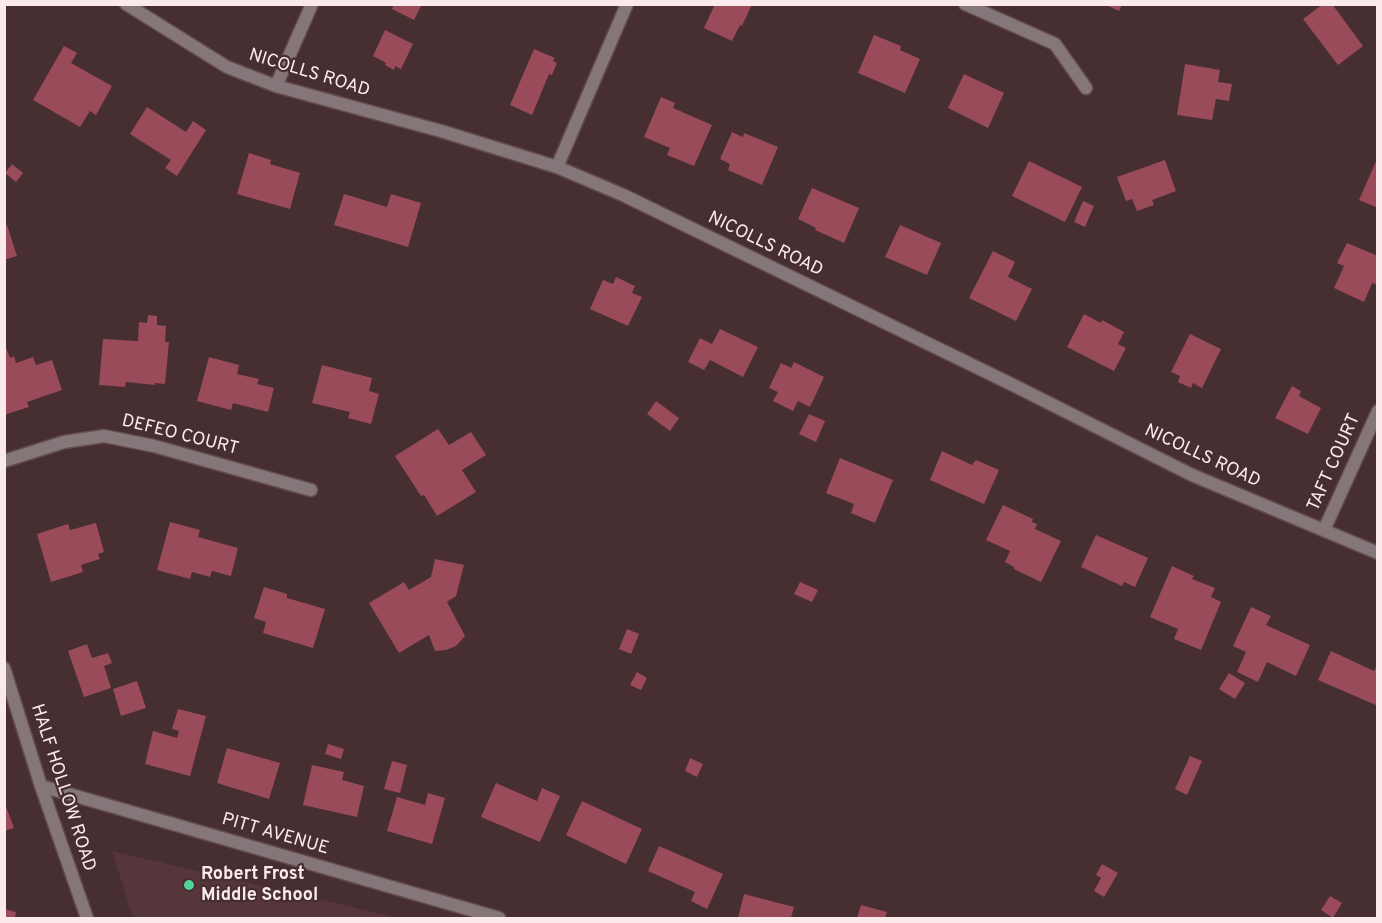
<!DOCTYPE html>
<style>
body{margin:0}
#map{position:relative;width:1382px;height:923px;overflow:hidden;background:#472e31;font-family:Overpass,sans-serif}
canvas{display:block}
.frame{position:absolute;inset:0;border:6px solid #fbeaec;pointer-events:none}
</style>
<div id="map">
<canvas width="1382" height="923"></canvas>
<div class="frame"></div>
</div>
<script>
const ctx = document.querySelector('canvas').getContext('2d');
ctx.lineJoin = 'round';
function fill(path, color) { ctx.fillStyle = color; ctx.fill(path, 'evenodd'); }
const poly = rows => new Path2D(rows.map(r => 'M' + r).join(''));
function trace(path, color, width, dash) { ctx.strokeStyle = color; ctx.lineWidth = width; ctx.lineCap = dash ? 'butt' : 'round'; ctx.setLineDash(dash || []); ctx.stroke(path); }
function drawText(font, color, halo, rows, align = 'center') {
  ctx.font = font + ' Overpass,sans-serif'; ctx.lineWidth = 4.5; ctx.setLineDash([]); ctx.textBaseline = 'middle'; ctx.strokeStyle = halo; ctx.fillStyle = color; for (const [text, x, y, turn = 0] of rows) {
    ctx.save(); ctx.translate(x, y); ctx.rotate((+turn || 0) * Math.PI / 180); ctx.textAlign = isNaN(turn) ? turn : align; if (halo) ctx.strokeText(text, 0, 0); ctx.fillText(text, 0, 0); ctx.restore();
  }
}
fill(poly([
 [112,851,399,918,133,918]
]), '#56363b');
fill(poly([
 [394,4,422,4,414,20,392,9],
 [715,4,752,4,742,26,740,25,732,41,704,28],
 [1104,4,1122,4,1119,11],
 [1323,4,1332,4,1363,46,1338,65,1303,19],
 [385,30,413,44,401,69,395,66,394,70,385,65,386,63,373,56],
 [874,35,901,46,900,50,920,59,905,93,858,73],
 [64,46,77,53,71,63,112,86,96,115,90,111,80,127,33,100],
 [534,49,555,58,553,61,557,63,552,75,549,74,532,115,510,105],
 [1185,64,1220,70,1218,82,1232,84,1229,101,1216,99,1212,120,1177,115],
 [964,74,1004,93,988,128,948,108],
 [661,97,675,103,673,108,712,125,694,166,667,155,670,148,644,137],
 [147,107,186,132,193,121,206,130,177,176,165,168,171,160,130,134],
 [732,132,743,137,744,133,778,147,762,185,728,170,730,164,720,159],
 [249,153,271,160,270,164,300,173,290,209,237,194],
 [1378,157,1378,208,1359,200],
 [1165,160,1176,191,1152,200,1154,205,1137,211,1132,199,1126,201,1117,177],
 [1029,161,1082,187,1065,222,1012,196],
 [12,164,23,173,16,182,5,173],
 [812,188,859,208,844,243,815,230,816,228,798,219],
 [344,194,387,207,391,194,421,203,408,247,334,225],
 [1083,201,1094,206,1085,227,1074,222],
 [4,225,7,225,17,256,4,260],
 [900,225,941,243,927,275,885,257],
 [1347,243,1378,256,1378,285,1372,283,1364,302,1334,288,1344,266,1337,263],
 [993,251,1015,262,1008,277,1032,289,1016,321,969,298],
 [616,277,635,286,632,293,642,297,628,326,590,309,603,280,613,284],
 [1084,314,1101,323,1102,320,1124,332,1118,344,1126,348,1114,371,1067,347],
 [148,315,157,316,157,325,166,326,165,342,169,342,165,384,155,383,155,385,126,382,125,387,99,385,103,339,138,341,139,322,147,323],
 [720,329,758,347,743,377,710,360,704,370,688,362,700,338,712,344],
 [1190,334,1221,349,1202,388,1193,383,1191,388,1178,382,1180,376,1171,372],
 [4,343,10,358,14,356,16,363,33,357,36,365,52,360,62,390,27,402,29,407,4,415],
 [209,357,239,365,237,374,259,379,257,384,274,388,268,412,233,403,231,410,197,401],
 [794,362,824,377,810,407,798,401,793,411,773,401,778,392,769,388,781,363,791,368],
 [322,365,372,378,369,391,379,394,371,424,348,418,350,412,312,403],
 [1292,386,1301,391,1299,396,1321,408,1308,434,1275,418],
 [656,401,679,418,670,431,647,414],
 [809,414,825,421,816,442,799,434],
 [438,429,449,445,471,432,486,455,462,470,476,492,437,516,424,495,421,496,395,456],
 [942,451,972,465,976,460,999,470,984,504,930,480],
 [840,458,893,480,875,523,851,513,854,504,826,493],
 [1003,505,1033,519,1032,522,1037,524,1035,529,1061,541,1041,582,1014,569,1014,567,1005,562,1010,551,986,540],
 [170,522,200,530,198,537,238,548,231,576,212,571,210,577,192,572,190,579,157,570],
 [96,523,104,552,98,554,100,559,81,565,83,572,51,582,37,534,68,524,70,530],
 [1096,535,1148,558,1135,587,1124,582,1122,586,1081,567],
 [435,559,464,565,456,596,447,602,465,636,456,646,446,650,435,651,429,635,399,653,369,603,404,582,409,590,431,577],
 [1172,566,1194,576,1192,579,1215,588,1211,597,1221,602,1201,650,1174,639,1178,629,1150,617],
 [800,582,818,590,812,602,794,594],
 [264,587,287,594,287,598,325,609,313,648,263,633,266,622,254,618],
 [1251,607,1271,616,1266,625,1310,645,1296,676,1267,662,1258,682,1237,672,1246,652,1233,646],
 [627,629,639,634,631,654,619,649],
 [87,644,92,658,108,653,112,663,104,666,111,688,84,697,68,651],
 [1331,651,1374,671,1378,664,1378,706,1318,680],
 [637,672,647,678,641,690,630,685],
 [1229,673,1245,683,1235,699,1219,689],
 [137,681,146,708,121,716,113,689],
 [178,709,206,716,190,776,145,764,153,731,177,738,179,731,172,729],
 [328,744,344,749,341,759,325,754],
 [227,748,280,763,269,799,217,783],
 [1190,756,1202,761,1187,795,1175,789],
 [690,758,703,764,697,777,685,771],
 [392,761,407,765,400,793,384,789],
 [312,765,344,772,342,780,364,786,357,817,303,805],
 [496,783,537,801,542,788,560,796,540,842,481,817],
 [428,793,445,798,432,844,387,831,397,797,425,805],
 [4,801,14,828,4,831],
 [582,801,642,829,626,864,566,835],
 [659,846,723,874,707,909,691,901,695,892,648,871],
 [1102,864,1118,873,1104,897,1094,891,1101,878,1096,875],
 [744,894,794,907,791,918,738,918],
 [1330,896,1342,903,1333,918,1321,910],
 [861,905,887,912,885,918,857,918],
 [4,909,16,912,15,918,4,918]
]), '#9a4b5a');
const minor = poly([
 [126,4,227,67,276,86,441,131,557,167,623,195,1011,384,1192,475,1378,553],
 [965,4,1055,44,1086,88],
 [276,86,312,4],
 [557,167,627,4],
 [4,461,64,442,104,436,154,446,311,490],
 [1324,530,1378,411],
 [41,786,499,918]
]);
const tertiary = poly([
 [4,668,41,786,87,918]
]);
trace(minor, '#644c4f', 15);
trace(tertiary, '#644c4f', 15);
trace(minor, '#857779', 12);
trace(tertiary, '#857779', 12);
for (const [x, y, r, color] of [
 [189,885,6,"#52d397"]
]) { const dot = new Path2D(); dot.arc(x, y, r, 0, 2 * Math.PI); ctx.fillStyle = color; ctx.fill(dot); trace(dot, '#472e31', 2); }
drawText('18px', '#fbeaec', '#472e31', [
 ["NICOLLS ROAD",309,74,17],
 ["NICOLLS ROAD",765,245,26],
 ["DEFEO COURT",180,436,14],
 ["NICOLLS ROAD",1202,457,25],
 ["TAFT COURT",1335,463,-66],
 ["HALF HOLLOW ROAD",62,788,72],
 ["PITT AVENUE",275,835,16]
]);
drawText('bold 18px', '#fbeaec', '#472e31', [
 ["Robert Frost",201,875],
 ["Middle School",201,896]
], 'left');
</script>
